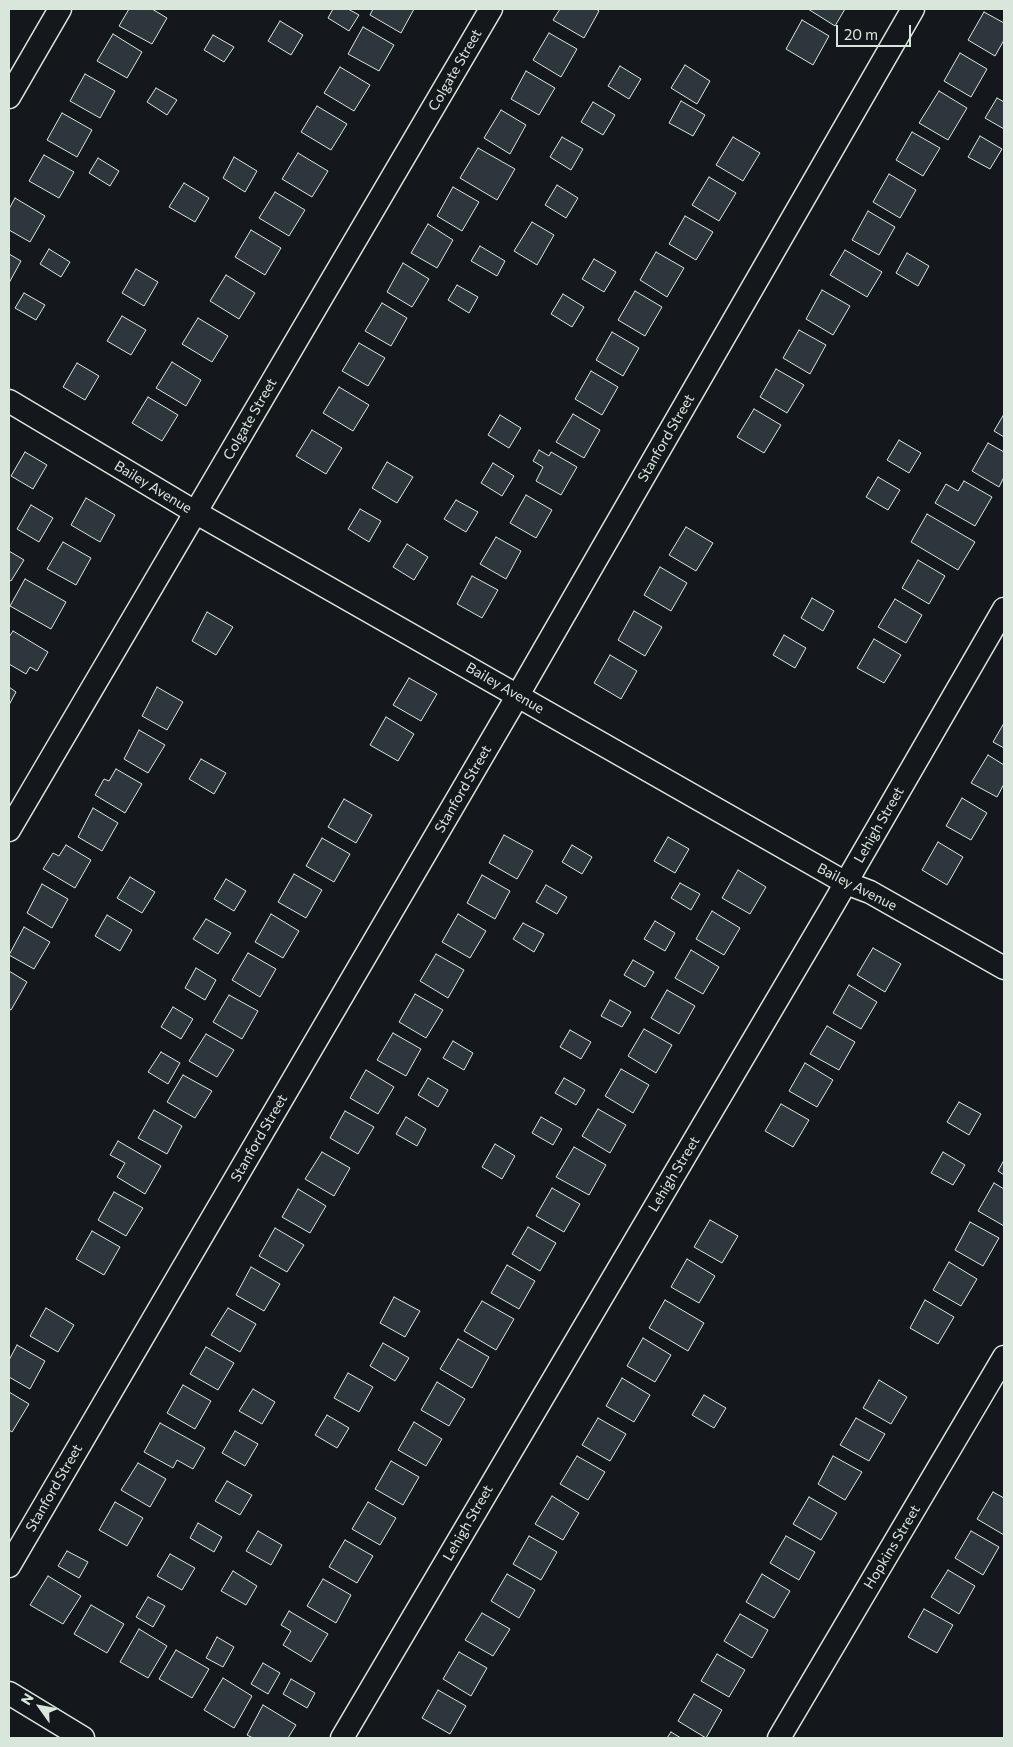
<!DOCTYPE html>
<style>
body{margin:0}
#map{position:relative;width:1013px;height:1747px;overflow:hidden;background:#14181c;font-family:Commissioner,sans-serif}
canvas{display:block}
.frame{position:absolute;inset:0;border:10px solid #d8e6dc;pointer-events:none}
.north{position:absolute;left:15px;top:1682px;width:50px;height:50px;-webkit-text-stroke:4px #14181c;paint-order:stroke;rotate:302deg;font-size:14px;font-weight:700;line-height:20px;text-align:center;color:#d8e6dc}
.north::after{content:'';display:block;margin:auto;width:18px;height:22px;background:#d8e6dc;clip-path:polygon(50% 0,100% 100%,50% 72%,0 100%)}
.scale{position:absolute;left:836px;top:25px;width:75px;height:22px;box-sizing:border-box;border:2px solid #d8e6dc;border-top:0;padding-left:6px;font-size:15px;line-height:18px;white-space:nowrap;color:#d8e6dc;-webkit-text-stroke:4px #14181c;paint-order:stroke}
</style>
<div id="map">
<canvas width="1013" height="1747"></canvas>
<div class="frame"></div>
<div class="north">N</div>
<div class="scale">20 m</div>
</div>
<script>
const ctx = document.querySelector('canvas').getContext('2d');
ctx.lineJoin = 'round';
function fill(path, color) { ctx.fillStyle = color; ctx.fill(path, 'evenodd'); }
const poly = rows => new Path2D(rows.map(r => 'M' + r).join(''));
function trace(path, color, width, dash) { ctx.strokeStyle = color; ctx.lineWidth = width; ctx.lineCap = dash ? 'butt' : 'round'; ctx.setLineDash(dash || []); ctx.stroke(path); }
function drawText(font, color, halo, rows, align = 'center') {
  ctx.font = font + ' Commissioner,sans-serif'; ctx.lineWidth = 4; ctx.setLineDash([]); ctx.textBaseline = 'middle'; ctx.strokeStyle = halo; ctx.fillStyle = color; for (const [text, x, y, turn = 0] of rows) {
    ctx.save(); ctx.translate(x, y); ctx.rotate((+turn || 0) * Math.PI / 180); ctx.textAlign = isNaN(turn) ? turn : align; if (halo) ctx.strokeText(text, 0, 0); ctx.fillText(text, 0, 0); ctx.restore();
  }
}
const building = poly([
 [129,9,152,9,167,18,152,44,119,26,129,9],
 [333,9,348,9,359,15,349,31,328,18,333,9],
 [373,9,414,9,401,33,370,15,373,9],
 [560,9,596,9,599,11,584,38,553,20,560,9],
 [808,9,845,9,835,26,808,9],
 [984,12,1004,23,1004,40,995,56,968,40,984,12],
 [802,20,829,36,813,65,786,49,802,20],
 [280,21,303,35,291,55,268,41,280,21],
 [363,27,394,45,379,71,348,54,363,27],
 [549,33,577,49,561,77,533,60,549,33],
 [113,34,142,52,127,78,97,61,113,34],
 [213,35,234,47,224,62,204,50,213,35],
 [960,53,987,69,971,97,944,81,960,53],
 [685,65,710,81,697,104,671,88,685,65],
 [620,66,641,79,629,99,608,86,620,66],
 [340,67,370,85,354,111,324,93,340,67],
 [526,71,555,88,539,115,511,99,526,71],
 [85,74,115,91,100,118,70,101,85,74],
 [156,88,177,100,167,115,147,102,156,88],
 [939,91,967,108,948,140,919,123,939,91],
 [997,98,1004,102,1004,129,985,118,997,98],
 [681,101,705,115,693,136,669,123,681,101],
 [593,102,615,115,603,135,581,122,593,102],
 [317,106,347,124,331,150,301,132,317,106],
 [501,110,526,125,510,154,484,138,501,110],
 [62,113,92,130,77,157,47,140,62,113],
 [912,132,940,148,923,176,896,160,912,132],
 [980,136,1002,149,990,169,968,157,980,136],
 [562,137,583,149,571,170,550,157,562,137],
 [733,137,760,153,743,181,716,165,733,137],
 [478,148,515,169,497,200,460,178,478,148],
 [298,153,328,171,312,197,282,179,298,153],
 [44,155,74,172,59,198,29,181,44,155],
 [234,157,257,171,245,192,223,178,234,157],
 [98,158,119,171,110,186,89,173,98,158],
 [889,174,916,190,900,218,873,202,889,174],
 [709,177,736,193,719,221,692,205,709,177],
 [184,183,209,198,195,222,169,207,184,183],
 [557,185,578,198,566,218,545,205,557,185],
 [453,187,479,202,462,231,437,216,453,187],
 [275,192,305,210,289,236,259,218,275,192],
 [15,198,45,216,30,242,9,230,9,209,15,198],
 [868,211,895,227,879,255,852,240,868,211],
 [685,216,713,232,696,260,669,244,685,216],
 [532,222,554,235,537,265,514,251,532,222],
 [428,224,453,240,437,268,411,253,428,224],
 [251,230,281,248,265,275,235,257,251,230],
 [480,246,505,261,497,276,471,261,480,246],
 [49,249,70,262,61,277,40,264,49,249],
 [845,250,882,272,867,297,830,275,845,250],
 [656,252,684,268,667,297,640,280,656,252],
 [907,253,929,266,918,286,896,273,907,253],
 [9,254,21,261,9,283,9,254],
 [594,259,616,272,604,292,582,279,594,259],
 [403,263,429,279,412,307,387,292,403,263],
 [136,269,158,282,144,306,122,293,136,269],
 [226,275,255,293,239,319,210,301,226,275],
 [457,285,478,297,469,313,448,300,457,285],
 [822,290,850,306,833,335,806,319,822,290],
 [635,291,662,307,645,336,618,320,635,291],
 [24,293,45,305,36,320,15,308,24,293],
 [563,294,584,307,572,327,551,314,563,294],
 [382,303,407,318,391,346,365,331,382,303],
 [122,316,146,330,131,355,107,341,122,316],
 [198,318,228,336,212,362,182,344,198,318],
 [799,330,826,345,810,374,783,358,799,330],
 [612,332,639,348,623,376,596,360,612,332],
 [359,343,385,358,368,386,342,371,359,343],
 [172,362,201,380,186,406,156,388,172,362],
 [77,363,99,376,85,400,63,387,77,363],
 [776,369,804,385,787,413,760,397,776,369],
 [591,371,618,387,602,415,575,399,591,371],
 [339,387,369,405,353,431,323,413,339,387],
 [148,397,178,415,162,441,132,423,148,397],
 [754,409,781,425,764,453,737,437,754,409],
 [573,414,600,430,584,458,556,442,573,414],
 [1004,414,1004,437,994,431,1004,414],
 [500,415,521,428,509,448,488,435,500,415],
 [312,430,342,448,326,474,296,456,312,430],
 [899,440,921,453,909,473,887,460,899,440],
 [988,443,1004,452,1004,477,999,487,972,471,988,443],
 [539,450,549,456,551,452,577,467,561,495,536,481,543,467,533,461,539,450],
 [25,452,47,465,33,489,11,476,25,452],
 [387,462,413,477,397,503,372,488,387,462],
 [493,463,514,476,502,496,481,483,493,463],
 [878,477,900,490,888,510,866,497,878,477],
 [964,481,992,497,975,526,935,503,946,484,958,491,964,481],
 [526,495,552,510,536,538,510,523,526,495],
 [86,498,115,515,100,542,71,525,86,498],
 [456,500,478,512,466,532,444,519,456,500],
 [31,505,53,518,39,542,17,529,31,505],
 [360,509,381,521,369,542,348,529,360,509],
 [927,514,975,542,958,570,911,542,927,514],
 [686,527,713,543,696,571,669,555,686,527],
 [496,537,521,551,506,579,480,564,496,537],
 [63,542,91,558,76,585,47,569,63,542],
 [407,544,428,557,414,580,393,567,407,544],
 [9,551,24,560,11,581,9,580,9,551],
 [918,560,945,576,929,604,902,588,918,560],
 [660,567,687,583,671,611,644,595,660,567],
 [472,576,498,590,482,618,457,604,472,576],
 [25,579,66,602,51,629,10,606,25,579],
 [812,598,834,611,823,631,801,618,812,598],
 [895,599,922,615,906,643,878,627,895,599],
 [634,611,662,627,645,656,618,640,634,611],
 [207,612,233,627,216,655,192,641,207,612],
 [13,631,48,652,37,671,30,667,26,674,9,664,9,637,13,631],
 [784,635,806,648,795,668,773,655,784,635],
 [874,639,901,655,884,683,857,668,874,639],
 [610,655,637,671,621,699,594,683,610,655],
 [409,678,437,694,421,721,393,705,409,678],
 [9,687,16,692,9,705,9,687],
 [157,687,183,702,167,730,142,716,157,687],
 [386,717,414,734,398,761,370,745,386,717],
 [1004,723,1004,748,993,742,1004,723],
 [139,730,165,745,148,773,124,759,139,730],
 [988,755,1004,765,1004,784,997,797,971,783,988,755],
 [201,759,226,773,214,794,189,779,201,759],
 [116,769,142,784,125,813,95,795,104,779,109,781,116,769],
 [962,798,987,813,971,840,946,826,962,798],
 [344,799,372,815,356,843,328,827,344,799],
 [93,808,118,823,102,851,78,837,93,808],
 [504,835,533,851,517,879,489,863,504,835],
 [668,837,689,849,675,873,654,861,668,837],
 [322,838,350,854,334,882,306,866,322,838],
 [938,842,963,857,947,885,922,870,938,842],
 [66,845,91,860,75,888,43,869,53,853,59,856,66,845],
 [572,845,592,857,582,874,562,862,572,845],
 [738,870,766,887,750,914,722,898,738,870],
 [294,874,322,890,306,918,278,902,294,874],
 [482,875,510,891,495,919,467,903,482,875],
 [130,877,155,892,142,913,117,898,130,877],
 [226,879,246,891,234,911,214,899,226,879],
 [680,883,700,894,691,910,671,898,680,883],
 [42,884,68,899,52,928,27,913,42,884],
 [546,885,567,897,557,914,536,902,546,885],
 [712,911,740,928,724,955,696,939,712,911],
 [271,914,299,931,283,958,255,942,271,914],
 [458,914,486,931,470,958,442,942,458,914],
 [107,915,132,930,120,951,95,936,107,915],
 [206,919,231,933,218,954,193,939,206,919],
 [655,921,675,933,665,951,644,939,655,921],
 [523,923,544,934,534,952,513,939,523,923],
 [24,927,50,942,34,969,9,955,24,927],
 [873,948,901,964,885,992,857,975,873,948],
 [691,950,719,967,703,994,675,978,691,950],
 [248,953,276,969,260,997,232,980,248,953],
 [436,954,464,970,448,998,420,981,436,954],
 [633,960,654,972,645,987,624,975,633,960],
 [196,968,216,980,205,1000,185,988,196,968],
 [9,971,27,982,11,1010,9,1009,9,971],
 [849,985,877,1002,861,1029,833,1013,849,985],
 [667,990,695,1006,679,1034,651,1018,667,990],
 [415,994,443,1010,426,1038,399,1022,415,994],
 [229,995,258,1011,242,1039,213,1022,229,995],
 [610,1000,631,1012,622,1027,601,1016,610,1000],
 [173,1007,193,1019,181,1039,161,1027,173,1007],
 [827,1026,855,1042,839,1070,810,1054,827,1026],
 [644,1029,672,1045,656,1073,628,1056,644,1029],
 [570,1030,591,1042,581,1059,560,1047,570,1030],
 [393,1033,421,1049,406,1076,377,1060,393,1033],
 [206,1034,234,1050,217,1077,189,1061,206,1034],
 [453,1041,473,1053,464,1070,443,1058,453,1041],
 [161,1052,180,1063,168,1084,148,1072,161,1052],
 [805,1063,833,1080,817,1107,789,1091,805,1063],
 [621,1069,649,1085,633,1113,605,1096,621,1069],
 [366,1070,394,1087,378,1114,350,1098,366,1070],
 [183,1075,212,1091,195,1118,167,1102,183,1075],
 [428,1078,448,1090,438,1107,418,1095,428,1078],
 [564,1078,585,1090,576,1105,555,1093,564,1078],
 [959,1102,981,1114,969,1135,947,1122,959,1102],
 [781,1104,809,1120,793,1147,765,1131,781,1104],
 [598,1109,626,1125,610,1153,582,1136,598,1109],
 [154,1110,182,1126,167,1154,138,1138,154,1110],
 [345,1111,374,1127,358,1154,330,1138,345,1111],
 [406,1117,426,1129,417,1146,396,1134,406,1117],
 [541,1117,562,1129,553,1145,532,1133,541,1117],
 [118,1141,161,1166,145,1194,117,1177,125,1163,110,1155,118,1141],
 [495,1144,515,1156,502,1179,482,1167,495,1144],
 [574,1147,606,1165,589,1195,556,1177,574,1147],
 [322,1152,350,1168,334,1196,305,1179,322,1152],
 [943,1152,965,1165,953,1185,931,1173,943,1152],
 [1004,1160,1004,1175,998,1171,1004,1160],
 [994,1183,1004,1189,1004,1226,978,1211,994,1183],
 [552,1188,580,1204,564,1232,536,1216,552,1188],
 [298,1189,326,1206,310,1233,282,1217,298,1189],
 [114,1192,143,1208,126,1236,98,1220,114,1192],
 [710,1220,738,1236,722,1263,694,1247,710,1220],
 [970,1222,999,1238,983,1266,955,1250,970,1222],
 [528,1227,556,1243,540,1271,512,1254,528,1227],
 [275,1228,304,1245,287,1272,259,1256,275,1228],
 [92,1231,120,1247,104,1275,76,1259,92,1231],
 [687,1259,715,1276,699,1303,671,1287,687,1259],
 [949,1262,977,1279,961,1306,933,1290,949,1262],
 [507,1265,535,1281,519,1309,491,1293,507,1265],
 [251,1267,280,1284,264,1311,236,1295,251,1267],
 [394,1297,420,1311,405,1337,380,1323,394,1297],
 [665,1300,704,1323,688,1351,649,1328,665,1300],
 [925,1300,954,1317,938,1344,910,1328,925,1300],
 [482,1301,514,1319,496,1350,464,1331,482,1301],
 [46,1308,74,1325,58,1352,30,1336,46,1308],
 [228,1308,256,1324,240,1352,211,1335,228,1308],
 [643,1338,671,1355,655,1382,627,1366,643,1338],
 [458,1339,489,1357,472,1388,440,1369,458,1339],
 [383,1343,409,1358,395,1381,370,1366,383,1343],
 [17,1345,45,1361,30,1389,9,1377,9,1360,17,1345],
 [206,1347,234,1363,218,1390,190,1374,206,1347],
 [348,1373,373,1387,359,1412,334,1398,348,1373],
 [622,1378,650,1395,634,1422,606,1406,622,1378],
 [879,1380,907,1397,891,1424,863,1408,879,1380],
 [437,1382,465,1399,449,1426,421,1410,437,1382],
 [183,1385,211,1401,195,1429,167,1413,183,1385],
 [253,1389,275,1402,262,1424,239,1411,253,1389],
 [9,1392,29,1404,12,1432,9,1430,9,1392],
 [704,1395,726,1408,714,1428,692,1415,704,1395],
 [327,1415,349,1428,337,1448,315,1435,327,1415],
 [598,1418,626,1434,610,1461,582,1445,598,1418],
 [856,1418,885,1434,869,1461,840,1445,856,1418],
 [414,1422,442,1439,426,1466,398,1450,414,1422],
 [160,1423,205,1448,193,1469,177,1460,173,1468,144,1452,160,1423],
 [235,1431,258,1444,245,1466,222,1453,235,1431],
 [577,1456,605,1472,588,1500,560,1484,577,1456],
 [833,1456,862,1472,845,1500,818,1484,833,1456],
 [391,1461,419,1477,403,1505,375,1489,391,1461],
 [138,1463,166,1479,150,1507,121,1490,138,1463],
 [227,1481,252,1495,240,1515,215,1501,227,1481],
 [993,1492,1004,1498,1004,1535,977,1519,993,1492],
 [552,1496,579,1513,563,1540,535,1524,552,1496],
 [809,1497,837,1513,821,1540,793,1524,809,1497],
 [115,1502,143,1518,127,1546,99,1530,115,1502],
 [368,1502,396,1518,380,1545,352,1529,368,1502],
 [198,1523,222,1537,214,1552,190,1538,198,1523],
 [258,1531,282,1545,271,1565,246,1551,258,1531],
 [971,1531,999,1547,983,1575,955,1558,971,1531],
 [529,1536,557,1552,541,1580,513,1564,529,1536],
 [786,1536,815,1552,799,1580,770,1563,786,1536],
 [345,1540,373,1556,357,1583,329,1567,345,1540],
 [67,1551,88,1562,79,1578,58,1566,67,1551],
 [170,1554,195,1568,182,1590,157,1576,170,1554],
 [948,1570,975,1586,959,1614,931,1597,948,1570],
 [233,1571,257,1586,246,1605,221,1591,233,1571],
 [507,1574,535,1590,519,1618,491,1601,507,1574],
 [762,1574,790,1591,774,1618,746,1602,762,1574],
 [48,1576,81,1596,63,1624,30,1605,48,1576],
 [323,1579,351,1595,336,1623,307,1606,323,1579],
 [148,1597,165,1606,153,1627,136,1617,148,1597],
 [91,1605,124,1624,107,1653,74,1634,91,1605],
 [924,1609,953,1625,937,1653,908,1637,924,1609],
 [289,1611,328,1634,311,1662,283,1645,291,1631,281,1625,289,1611],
 [482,1613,510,1629,493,1656,465,1640,482,1613],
 [740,1614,768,1630,752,1658,724,1641,740,1614],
 [139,1629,167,1646,148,1678,120,1662,139,1629],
 [217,1637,234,1647,223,1667,206,1658,217,1637],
 [176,1650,209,1669,192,1698,159,1679,176,1650],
 [459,1652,487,1668,471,1696,443,1679,459,1652],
 [717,1654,745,1670,729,1697,701,1681,717,1654],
 [263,1663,280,1673,268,1694,251,1684,263,1663],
 [223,1678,252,1696,234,1728,204,1710,223,1678],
 [291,1679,315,1693,307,1708,283,1694,291,1679],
 [438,1690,466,1706,450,1734,422,1718,438,1690],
 [694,1694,722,1710,706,1738,678,1721,694,1694],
 [263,1705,296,1725,288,1738,253,1738,247,1735,263,1705],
 [671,1732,681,1738,667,1738,671,1732]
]);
fill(building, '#2c363c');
trace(building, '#d8e6dc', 1);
const minor = poly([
 [9,97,60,9],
 [9,401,195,512,846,883,870,892,1004,968],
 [9,830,491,9],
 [9,1566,518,695,913,9],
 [9,1693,83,1738],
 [342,1738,833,905,1004,609],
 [779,1738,1004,1357]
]);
trace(minor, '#d8e6dc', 25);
trace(minor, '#14181c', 22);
drawText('14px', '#d8e6dc', '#14181c', [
 ["Colgate Street",455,70,-60],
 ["Colgate Street",250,419,-60],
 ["Stanford Street",666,438,-60],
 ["Bailey Avenue",153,487,31],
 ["Bailey Avenue",505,688,30],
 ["Stanford Street",463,789,-60],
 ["Lehigh Street",879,825,-60],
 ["Bailey Avenue",857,887,27],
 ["Stanford Street",259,1138,-60],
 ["Lehigh Street",674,1174,-59],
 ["Stanford Street",54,1488,-60],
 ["Lehigh Street",468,1523,-60],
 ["Hopkins Street",892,1547,-59]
]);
</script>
